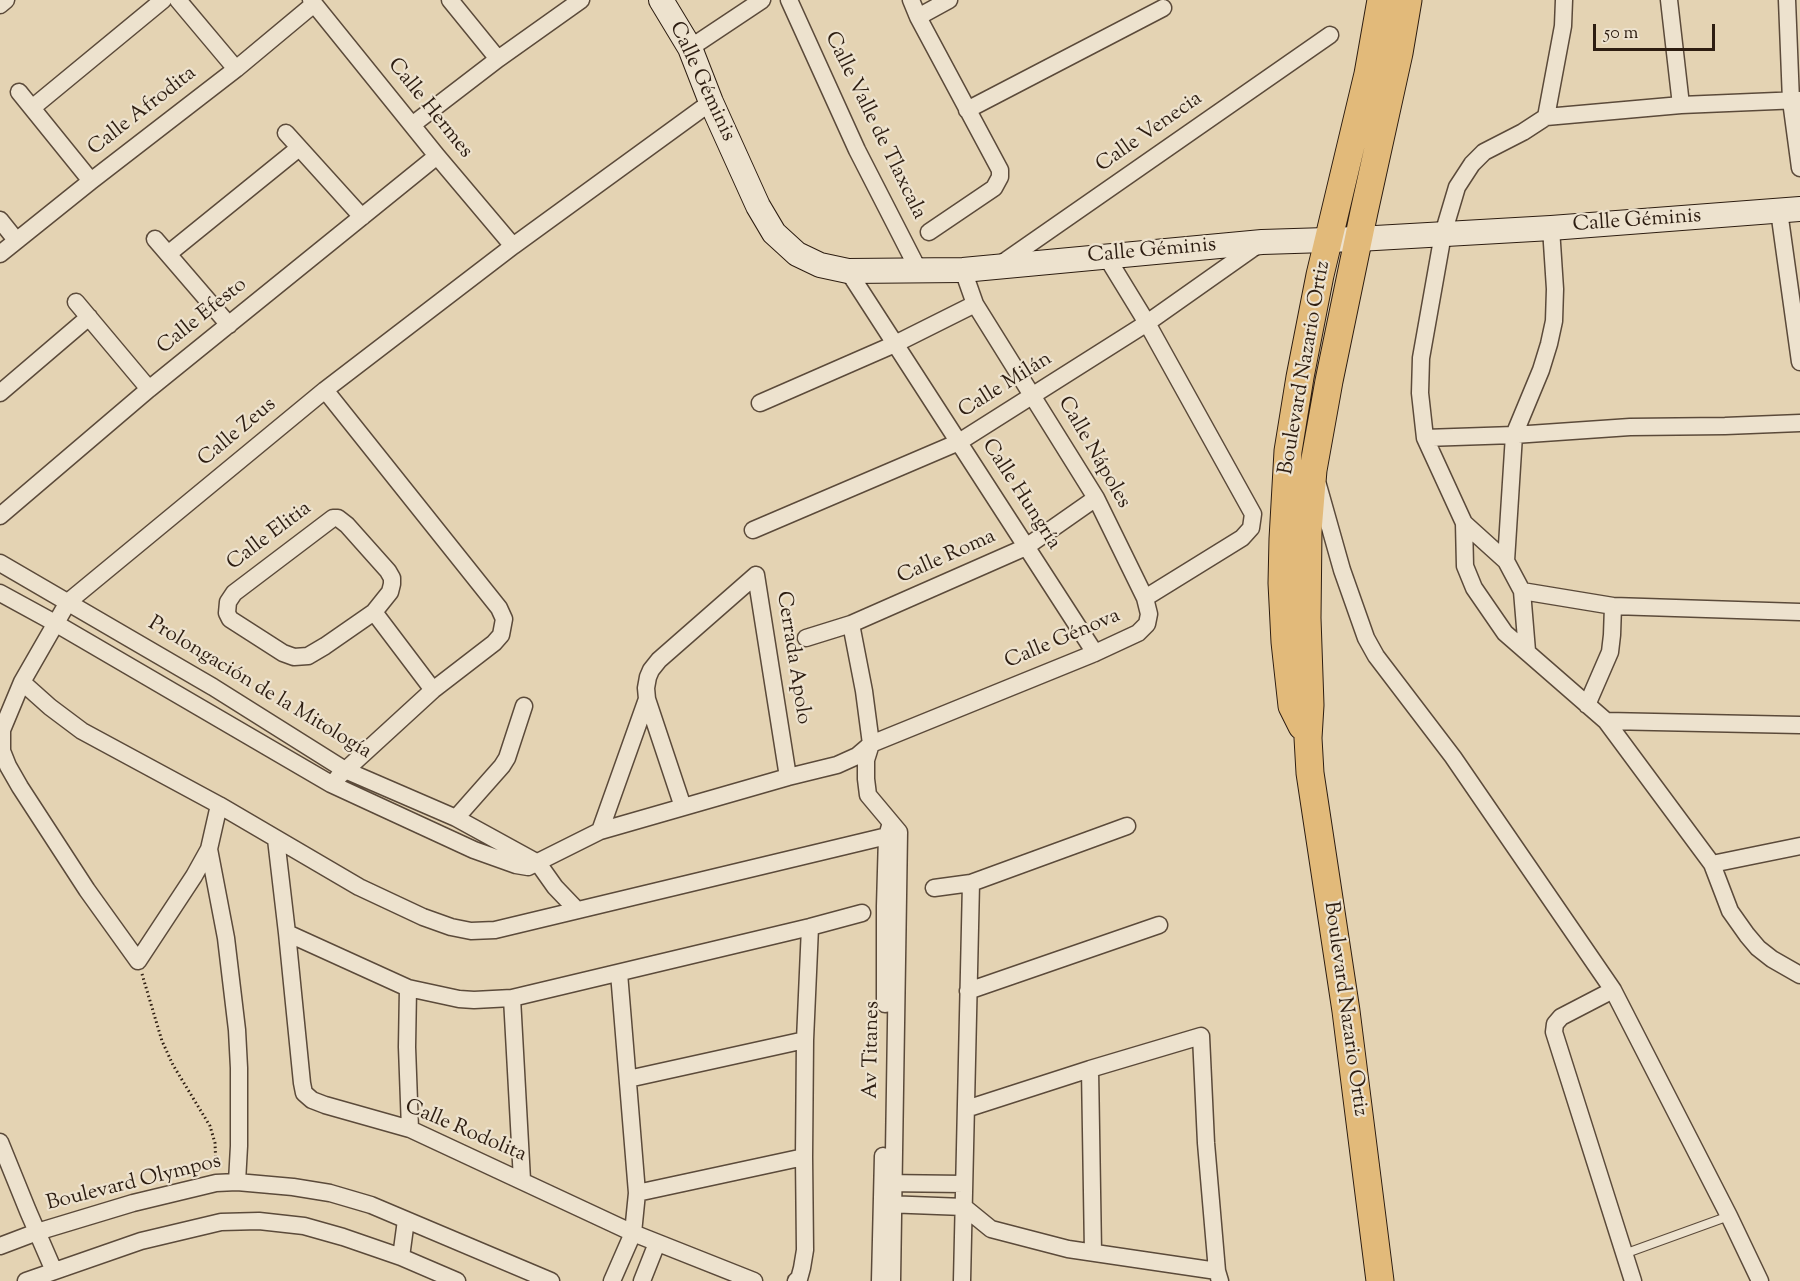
<!DOCTYPE html>
<meta charset="utf-8">
<style>
body{margin:0}
#map{position:relative;width:1800px;height:1281px;overflow:hidden;background:#e4d3b3;font-family:"Sorts Mill Goudy",serif}
canvas{display:block}
.scale{position:absolute;left:1593px;top:24px;width:122px;height:27px;box-sizing:border-box;border:3px solid #2d1d11;border-top:0;padding-left:8px;font-size:18px;line-height:21px;white-space:nowrap;color:#2d1d11;-webkit-text-stroke:4px #ede2ce;paint-order:stroke}
</style>
<div id="map">
<canvas width="1800" height="1281"></canvas>
<div class="scale">50 m</div>
</div>
<script>
const ctx = document.querySelector('canvas').getContext('2d');
ctx.lineJoin = 'round';
const poly = rows => new Path2D(rows.map(r => 'M' + r).join(''));
function trace(path, color, width, dash) { ctx.strokeStyle = color; ctx.lineWidth = width; ctx.lineCap = dash ? 'butt' : 'round'; ctx.setLineDash(dash || []); ctx.stroke(path); }
function drawText(font, color, halo, rows, align = 'center') {
  ctx.font = font + ' "Sorts Mill Goudy",serif'; ctx.lineWidth = 4.5; ctx.setLineDash([]); ctx.textBaseline = 'middle'; ctx.strokeStyle = halo; ctx.fillStyle = color; for (const [text, x, y, turn = 0] of rows) {
    ctx.save(); ctx.translate(x, y); ctx.rotate((+turn || 0) * Math.PI / 180); ctx.textAlign = isNaN(turn) ? turn : align; if (halo) ctx.strokeText(text, 0, 0); ctx.fillText(text, 0, 0); ctx.restore();
  }
}
const lane = poly([
 [1624,1254,1729,1216]
]);
const street = poly([
 [178,0,236,69],
 [311,0,437,156,513,246],
 [450,0,498,59],
 [789,0,857,150,919,271],
 [911,0,918,17,1000,170,1000,177,994,188,929,232],
 [1669,0,1681,105],
 [1787,0,1791,101,1800,168],
 [0,5,6,0],
 [918,17,949,0],
 [690,48,762,0],
 [19,92,91,181],
 [32,108,163,0],
 [967,110,1163,8],
 [1546,117,1681,105,1800,100],
 [412,125,498,59,581,0],
 [286,133,362,217],
 [1779,211,1800,362],
 [0,220,16,240],
 [155,239,229,325],
 [0,254,91,181,236,69,314,4],
 [168,254,299,148],
 [1106,256,1147,323,1253,514,1251,528,1242,538,1145,598],
 [998,266,1330,35],
 [848,271,1095,653],
 [76,302,149,389],
 [325,390,499,608,504,619,501,635,494,643,433,690,338,777],
 [0,393,89,317],
 [760,403,895,344,975,304],
 [1425,438,1514,435,1630,427,1725,426,1800,423],
 [1318,485,1342,570,1366,638,1376,656,1453,757,1613,990,1729,1216,1760,1281],
 [0,516,149,389,437,156],
 [333,518,338,518,347,525,388,571,392,578,392,584,390,592,374,612,325,646,308,656,294,657,283,653,230,619,227,613,228,602,234,593,333,518],
 [1464,523,1465,566,1474,588,1505,633,1606,721,1712,864,1730,911,1747,935,1758,948,1772,959,1800,975],
 [753,530,959,442,1147,323,1259,244],
 [1506,561,1514,435,1541,370,1549,344,1554,321,1555,289,1551,228],
 [0,563,213,687,345,770,456,818,538,863,555,887,577,910],
 [756,575,788,777],
 [1522,591,1506,561,1464,523,1425,438,1420,393,1421,358,1443,234,1457,187,1472,164,1484,152,1523,132,1546,117,1563,26,1564,0],
 [0,593,55,623,331,784,474,850,516,865,528,867,600,831,788,777,837,765,857,756,871,744,1095,653,1138,633,1147,624,1149,614,1145,598,1096,498,975,304,963,270],
 [374,612,433,690],
 [851,624,864,691,871,744,866,760,866,779,868,795,899,832,892,1281],
 [806,638,851,624,1026,547,1096,498],
 [1527,651,1522,591,1613,606,1800,612],
 [22,682,50,707,82,731,219,805,359,887,423,917,451,927,471,931,495,930,887,836],
 [1587,705,1610,652,1612,635,1613,606],
 [1606,721,1800,725],
 [219,805,209,849,194,876,138,961,87,890,20,787,8,766,2,751,2,730,22,682,68,602,325,390,513,246,711,102],
 [683,807,647,699,646,688,648,677,651,670,659,660,756,575],
 [456,818,502,766,507,758,524,706],
 [600,831,647,699],
 [276,839,287,933,302,1083,304,1093,312,1100,325,1105,410,1129,633,1233,754,1281],
 [209,849,226,938,237,1030,239,1068,239,1146,237,1182],
 [1712,864,1800,846],
 [934,888,971,883,1127,826],
 [287,933,408,988,459,999,474,1000,512,998,810,927,862,913],
 [408,988,407,1047,410,1129],
 [1613,990,1561,1017,1555,1024,1554,1032,1633,1281],
 [968,991,1159,925],
 [512,998,522,1180],
 [885,1004,885,906,887,836,890,826],
 [1090,1069,1093,1252],
 [628,1079,805,1040],
 [966,1109,1090,1069,1201,1036,1206,1143,1217,1271,1220,1281],
 [0,1142,28,1211,54,1271],
 [884,1183,964,1184],
 [637,1193,804,1157],
 [885,1204,964,1207,991,1229,1068,1249,1217,1271],
 [0,1246,37,1232,133,1203,216,1183,237,1182,293,1187,330,1193,371,1205,551,1281],
 [401,1257,406,1220],
 [26,1281,141,1241,221,1222,259,1221,304,1226,343,1237,401,1257,457,1281],
 [612,1281,633,1233,637,1193,619,973],
 [642,1281,657,1243],
 [796,1281,799,1279,802,1268,805,1250,804,1157,805,1040,810,927],
 [880,1281,883,1156],
 [962,1281,971,883]
]);
const secondary = poly([
 [661,0,690,48,711,102,758,206,774,233,797,254,820,265,848,271,963,270,1262,242,1358,239,1551,228,1800,209]
]);
const primary = poly([
 [1302,726,1292,706,1285,642,1282,583,1283,539,1288,451,1300,377,1320,275,1368,74,1381,0],
 [1380,1281,1346,1011,1310,773,1308,738,1310,705,1307,618,1308,531,1313,470,1329,381,1364,212,1399,53,1408,0]
]);
trace(lane, '#5b4a3a', 10);
trace(street, '#5b4a3a', 19);
trace(secondary, '#2d1d11', 26);
trace(primary, '#2d1d11', 29);
trace(poly([
 [142,974,162,1041,173,1065,210,1126,215,1143,216,1167]
]), '#2d1d11', 3, [1.5, 3]);
trace(lane, '#ede2ce', 8);
trace(street, '#ede2ce', 16);
trace(secondary, '#ede2ce', 24);
trace(primary, '#e2ba7a', 27);
drawText('21px', '#2d1d11', '#ede2ce', [
 ["Calle Géminis",701,82,65],
 ["Calle Hermes",429,109,51],
 ["Calle Afrodita",143,112,-38],
 ["Calle Valle de Tlaxcala",874,126,64],
 ["Calle Venecia",1150,133,-35],
 ["Calle Géminis",1637,222,-4],
 ["Calle Géminis",1152,252,-5],
 ["Calle Efesto",203,317,-39],
 ["Boulevard Nazario Ortiz",1306,368,-80],
 ["Calle Milán",1006,386,-32],
 ["Calle Zeus",238,433,-40],
 ["Calle Nápoles",1093,453,60],
 ["Calle Hungría",1020,495,57],
 ["Calle Elitia",270,537,-37],
 ["Calle Roma",947,558,-24],
 ["Calle Génova",1063,640,-23],
 ["Cerrada Apolo",792,658,81],
 ["Prolongación de la Mitología",259,689,31],
 ["Boulevard Nazario Ortiz",1344,1009,82],
 ["Av Titanes",873,1050,-89],
 ["Calle Rodolita",465,1132,23],
 ["Boulevard Olympos",134,1184,-14]
]);
</script>
